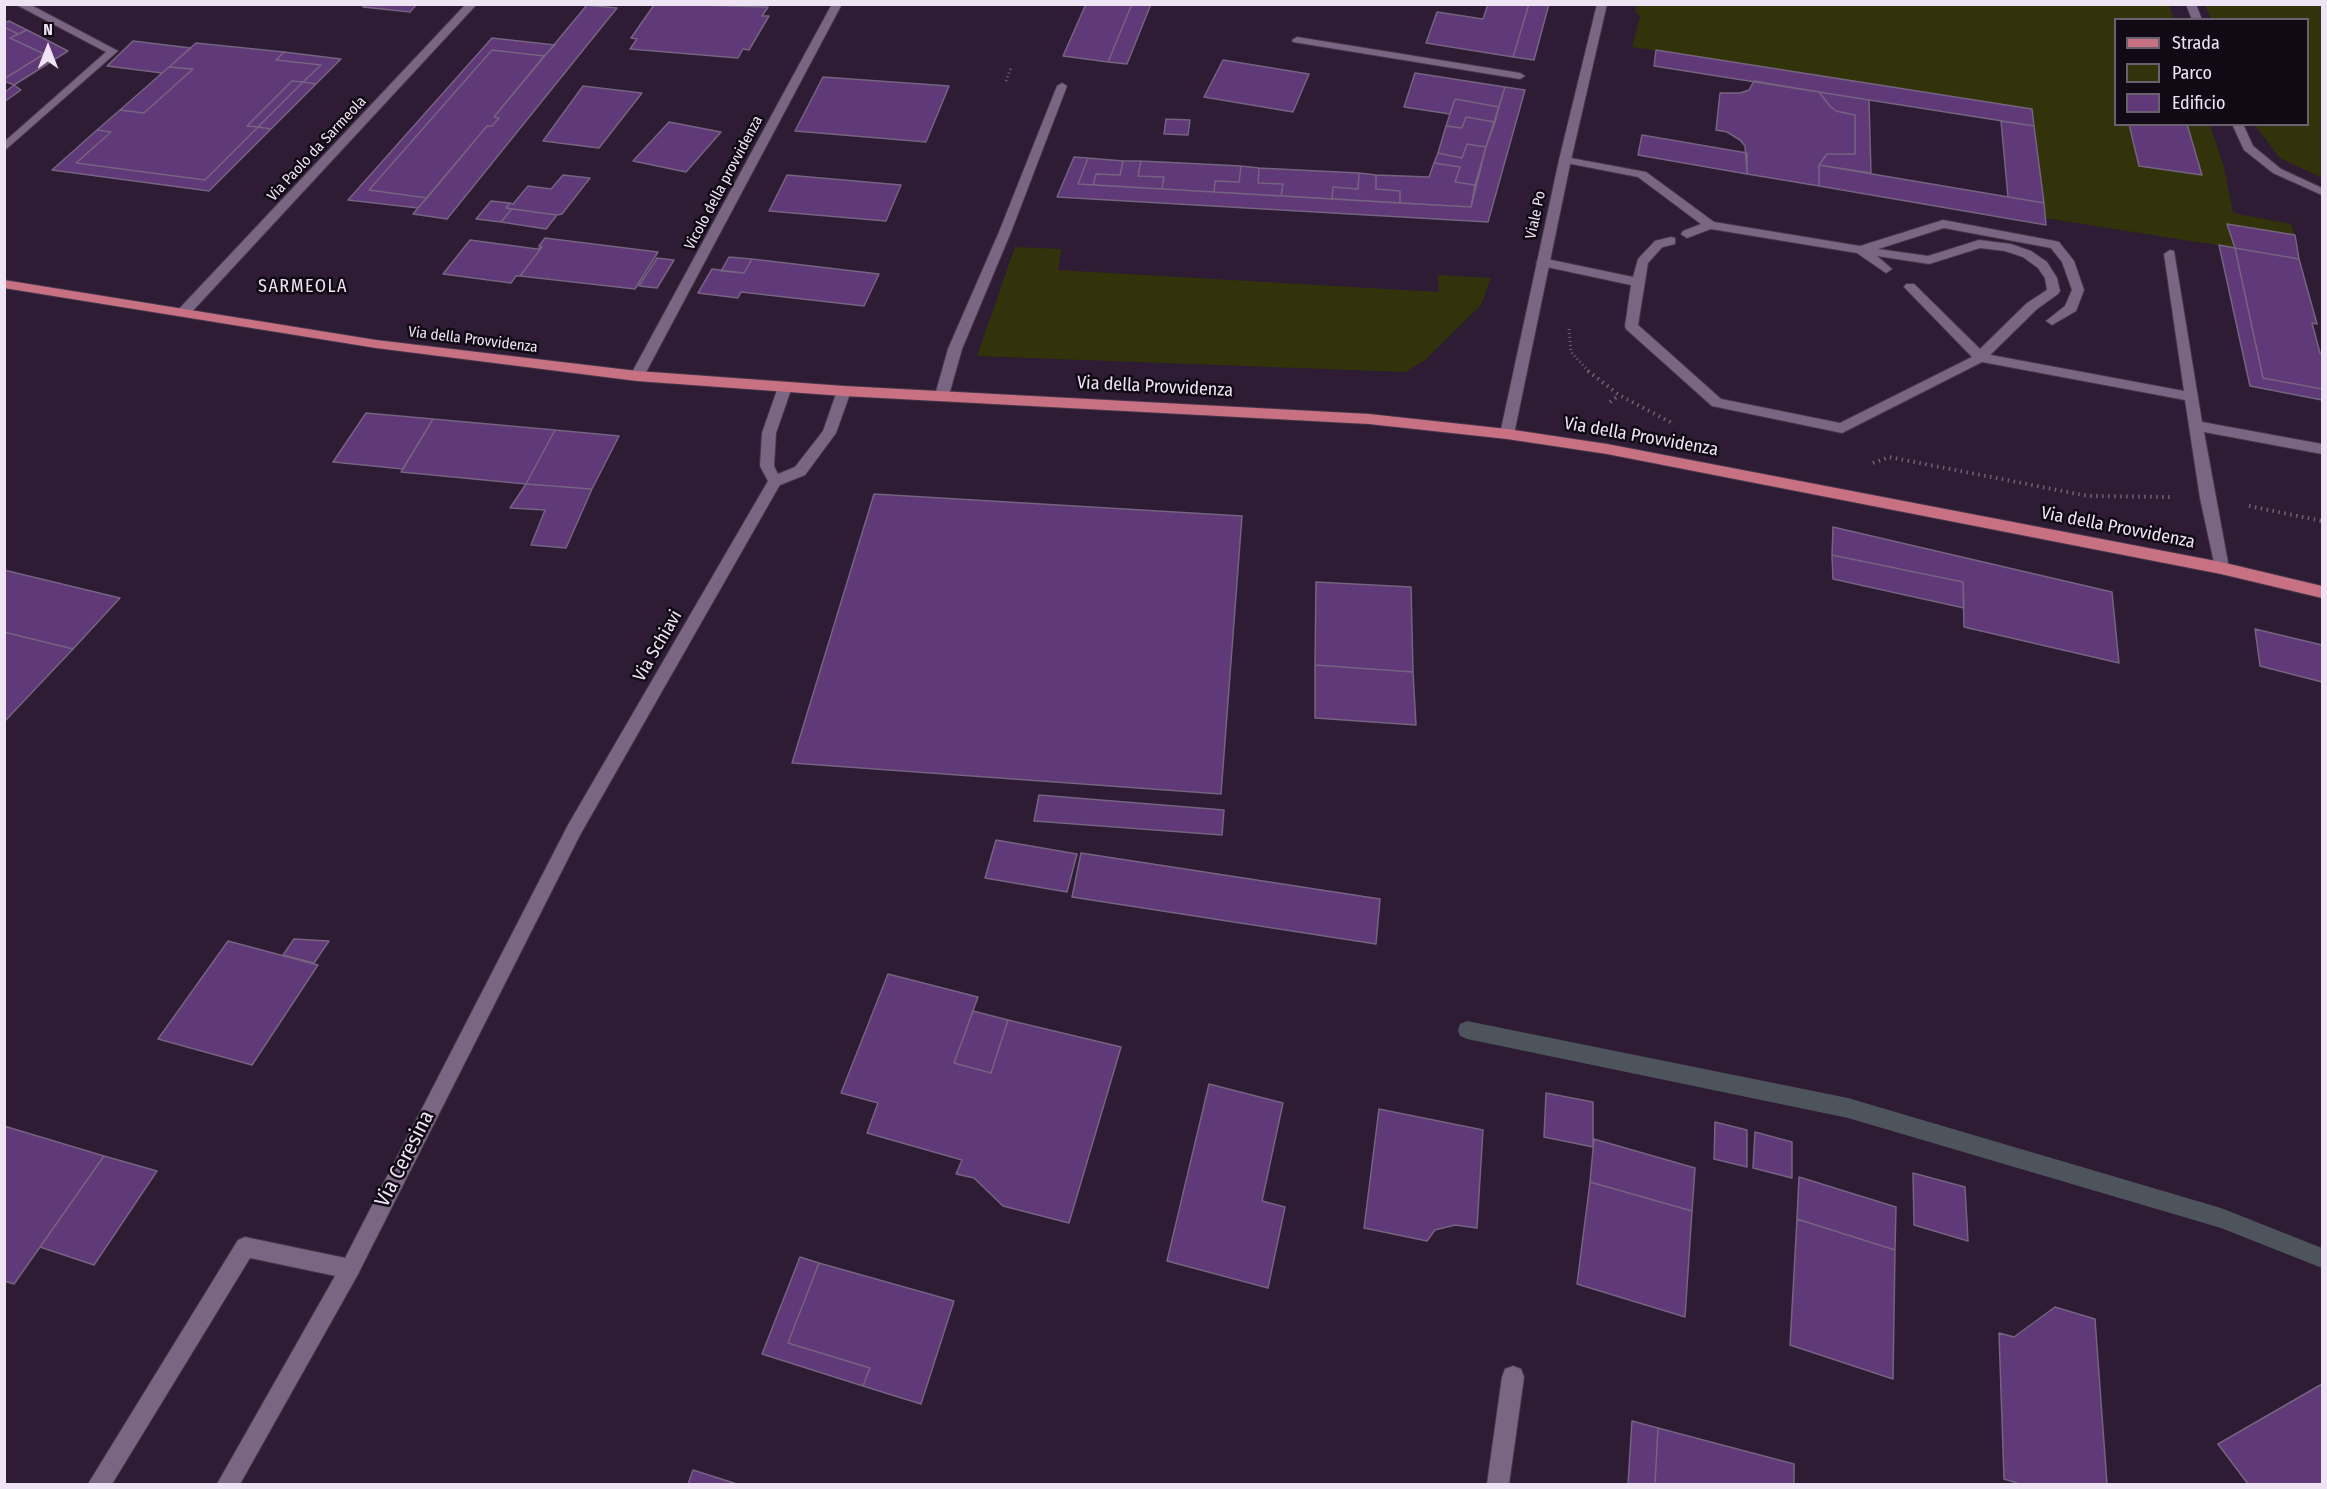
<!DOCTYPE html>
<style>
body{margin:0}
#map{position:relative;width:2327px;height:1489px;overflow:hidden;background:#2d1c34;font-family:"Fira Sans Condensed",sans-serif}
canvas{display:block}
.frame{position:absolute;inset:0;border:6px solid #efe4f4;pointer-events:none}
.legend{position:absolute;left:2114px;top:18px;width:195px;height:108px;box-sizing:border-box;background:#110a14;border:2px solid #6a616e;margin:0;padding:8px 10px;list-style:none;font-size:18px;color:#efe4f4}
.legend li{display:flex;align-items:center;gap:12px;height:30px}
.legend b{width:30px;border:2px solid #6a616e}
.north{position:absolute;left:18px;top:18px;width:60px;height:60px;-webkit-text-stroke:4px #110a14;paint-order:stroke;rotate:0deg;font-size:16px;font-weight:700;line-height:24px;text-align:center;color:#efe4f4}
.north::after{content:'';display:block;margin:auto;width:21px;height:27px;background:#efe4f4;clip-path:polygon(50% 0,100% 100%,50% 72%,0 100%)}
</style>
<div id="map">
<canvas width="2327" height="1489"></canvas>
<div class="frame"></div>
<ul class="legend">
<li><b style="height:8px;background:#c87182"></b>Strada</li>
<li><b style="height:16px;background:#32330a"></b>Parco</li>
<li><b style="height:16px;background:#603978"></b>Edificio</li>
</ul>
<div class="north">N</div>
</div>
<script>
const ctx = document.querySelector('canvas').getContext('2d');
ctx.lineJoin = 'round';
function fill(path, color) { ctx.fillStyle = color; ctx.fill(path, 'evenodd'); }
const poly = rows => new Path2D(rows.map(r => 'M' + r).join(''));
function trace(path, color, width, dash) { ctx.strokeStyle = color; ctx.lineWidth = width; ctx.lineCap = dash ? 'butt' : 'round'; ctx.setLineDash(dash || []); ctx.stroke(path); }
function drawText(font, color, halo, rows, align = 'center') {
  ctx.font = font + ' "Fira Sans Condensed",sans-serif'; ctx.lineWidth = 5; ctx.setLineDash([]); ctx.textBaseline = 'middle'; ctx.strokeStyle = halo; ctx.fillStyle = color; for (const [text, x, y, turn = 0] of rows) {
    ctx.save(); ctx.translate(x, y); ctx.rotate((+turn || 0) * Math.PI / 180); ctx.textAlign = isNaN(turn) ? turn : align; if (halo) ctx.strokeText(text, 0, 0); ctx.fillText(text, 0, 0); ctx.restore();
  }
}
fill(poly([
 [1637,5,2169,5,2174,19,2116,20,2116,124,2210,125,2224,167,2233,213,2291,224,2295,235,2228,224,2235,248,2045,218,2032,109,1632,47,1640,16,1635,12],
 [2205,5,2322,5,2322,178,2280,158,2255,125,2308,124,2308,20,2211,19],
 [1015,247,1061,249,1058,270,1439,292,1438,275,1491,278,1481,305,1425,360,1405,372,977,356]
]), '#32330a');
fill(poly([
 [1467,1021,1848,1098,2221,1208,2322,1248,2322,1268,2221,1228,1848,1118,1467,1039,1460,1036,1458,1030,1460,1024,1467,1021]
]), '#4d545b');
const building = poly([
 [365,4,417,4,410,12,363,7,365,4],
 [663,4,768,7,762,16,769,16,749,50,743,49,738,58,630,49,637,39,631,38,654,5,663,4],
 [1086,4,1132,4,1108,62,1063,56,1086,4],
 [1132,4,1151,4,1127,64,1108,62,1132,4],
 [1488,4,1529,4,1513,57,1426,43,1437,12,1483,19,1488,4],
 [1529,4,1549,4,1534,60,1513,57,1529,4],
 [587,5,617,8,447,219,413,214,487,126,492,126,499,118,494,117,587,5],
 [9,21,27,30,18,34,4,27,4,23,9,21],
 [4,27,18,34,10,38,44,54,4,79,4,27],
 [27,30,68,51,14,85,4,81,4,79,44,54,10,38,27,30],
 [492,38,555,45,544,56,492,50,369,190,427,198,418,208,348,200,492,38],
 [133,41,191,48,162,73,107,66,133,41],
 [196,43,284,52,276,60,321,65,303,82,292,81,247,126,258,127,205,180,76,163,111,132,97,130,120,110,144,113,193,69,169,67,196,43],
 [492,50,544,56,494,117,499,118,492,126,487,126,427,198,369,190,492,50],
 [1656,50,2032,109,2034,126,1654,66,1656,50],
 [284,52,341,59,316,84,303,82,321,65,276,60,284,52],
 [1223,60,1309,74,1293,112,1204,97,1223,60],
 [169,67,193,69,144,113,120,110,169,67],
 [1415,73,1505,87,1499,107,1455,99,1450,114,1404,107,1415,73],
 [823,77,949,86,926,142,795,131,823,77],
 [292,81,303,82,258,127,247,126,292,81],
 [1754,81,1819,92,1829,105,1836,111,1855,115,1855,154,1827,154,1819,165,1819,186,1747,174,1745,146,1740,140,1727,132,1716,130,1720,93,1740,93,1749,90,1754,81],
 [303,82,316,84,271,129,258,127,303,82],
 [14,85,21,90,4,102,4,93,14,85],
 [583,86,642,93,599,148,543,141,583,86],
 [1505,87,1525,90,1488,222,1057,197,1074,157,1088,158,1078,184,1471,207,1486,147,1505,87],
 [1819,92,1869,100,1871,173,1819,165,1827,154,1855,154,1855,115,1836,111,1829,105,1819,92],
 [1455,99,1499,107,1495,122,1466,117,1462,128,1446,126,1455,99],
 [1466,117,1495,122,1486,147,1467,144,1462,158,1438,153,1446,126,1462,128,1466,117],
 [1166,119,1190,120,1188,135,1164,134,1166,119],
 [2001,121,2034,126,2044,203,2008,197,2001,121],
 [669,122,721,132,686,172,633,161,669,122],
 [2129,124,2187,124,2202,175,2139,166,2129,124],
 [258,127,271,129,209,191,52,170,97,130,111,132,76,163,205,180,258,127],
 [1642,135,1747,153,1747,174,1638,155,1642,135],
 [1467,144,1486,147,1475,185,1455,182,1460,167,1434,163,1438,153,1462,158,1467,144],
 [1088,158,1123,161,1120,175,1096,174,1093,185,1078,184,1088,158],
 [1123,161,1141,161,1138,176,1164,177,1162,189,1093,185,1096,174,1120,175,1123,161],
 [1141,161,1241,166,1239,182,1215,181,1214,192,1162,189,1164,177,1138,176,1141,161],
 [1434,163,1460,167,1455,182,1475,185,1471,207,1400,203,1400,191,1376,189,1376,175,1429,177,1434,163],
 [1819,165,2044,203,2046,225,1819,186,1819,165],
 [1241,166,1259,168,1258,183,1283,184,1281,196,1214,192,1215,181,1239,182,1241,166],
 [1259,168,1359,173,1358,189,1333,187,1332,199,1281,196,1283,184,1258,183,1259,168],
 [1359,173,1376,175,1376,189,1400,191,1400,203,1332,199,1333,187,1358,189,1359,173],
 [563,175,590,178,562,214,557,215,506,208,510,203,513,204,528,186,551,189,563,175],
 [787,175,901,185,886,221,769,211,787,175],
 [491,201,510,203,506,208,512,209,501,222,476,219,491,201],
 [512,209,557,215,546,229,501,222,512,209],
 [2227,224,2295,235,2299,259,2235,248,2227,224],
 [545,238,658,252,635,289,520,276,542,247,539,246,545,238],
 [470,240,537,249,542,247,520,276,516,276,511,283,443,274,470,240],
 [2219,245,2235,248,2263,378,2322,389,2322,400,2250,386,2219,245],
 [2235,248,2299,259,2317,324,2312,323,2320,353,2322,354,2322,389,2263,378,2235,248],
 [729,257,752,259,744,273,721,271,729,257],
 [657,258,674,260,657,288,639,286,657,258],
 [752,259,879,274,864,306,741,292,738,298,698,293,712,269,744,273,752,259],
 [366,413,433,419,403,469,333,462,366,413],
 [433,419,555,430,526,484,401,472,433,419],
 [555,430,619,436,592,489,526,484,555,430],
 [526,484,592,489,566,548,531,545,545,510,510,508,526,484],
 [874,494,1242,516,1221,794,792,763,874,494],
 [1833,527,2112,592,2119,663,1964,627,1963,582,1832,555,1833,527],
 [1832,555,1963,582,1964,608,1833,579,1832,555],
 [4,570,120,598,73,649,4,632,4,570],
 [1316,582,1411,587,1413,672,1315,665,1316,582],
 [2255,629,2322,645,2322,682,2260,666,2255,629],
 [4,632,73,649,4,722,4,632],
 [1315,665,1413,672,1416,725,1315,718,1315,665],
 [1039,795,1224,810,1222,835,1034,821,1039,795],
 [996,840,1077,854,1067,892,985,878,996,840],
 [1081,853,1380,899,1376,944,1072,897,1081,853],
 [294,939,329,941,314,963,283,955,294,939],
 [228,941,318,965,252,1065,158,1039,228,941],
 [888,974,978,997,954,1063,991,1073,1008,1020,1121,1047,1069,1223,1003,1206,974,1178,956,1174,962,1160,867,1133,878,1103,841,1093,888,974],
 [973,1011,1008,1020,991,1073,954,1063,973,1011],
 [1209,1084,1283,1103,1262,1201,1285,1207,1268,1288,1167,1261,1209,1084],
 [1546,1093,1593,1102,1593,1147,1544,1137,1546,1093],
 [1379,1109,1483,1130,1477,1228,1455,1225,1435,1230,1427,1241,1364,1228,1379,1109],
 [1715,1122,1747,1130,1747,1167,1714,1159,1715,1122],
 [4,1126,104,1156,14,1284,4,1281,4,1126],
 [1755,1132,1792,1142,1792,1178,1753,1168,1755,1132],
 [1594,1139,1695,1168,1692,1211,1590,1182,1594,1139],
 [104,1156,157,1171,94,1265,40,1247,104,1156],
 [1913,1173,1965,1187,1968,1241,1914,1225,1913,1173],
 [1799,1177,1896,1207,1895,1250,1797,1219,1799,1177],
 [1590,1182,1692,1211,1685,1317,1577,1284,1590,1182],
 [1797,1219,1895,1250,1893,1379,1790,1345,1797,1219],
 [800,1257,819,1263,788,1343,870,1368,863,1386,762,1354,800,1257],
 [819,1263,954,1301,921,1404,863,1386,870,1368,788,1343,819,1263],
 [2055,1307,2095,1319,2107,1484,2020,1484,2004,1479,1999,1333,2014,1337,2055,1307],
 [2322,1384,2322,1484,2248,1484,2218,1444,2322,1384],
 [1632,1421,1658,1428,1655,1484,1628,1484,1632,1421],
 [1658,1428,1794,1464,1794,1484,1655,1484,1658,1428],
 [693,1470,737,1484,688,1484,693,1470]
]);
fill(building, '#603978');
trace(building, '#756380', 1.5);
const service = poly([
 [2186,4,2196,4,2202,20,2192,20,2186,4],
 [2232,124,2243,124,2253,146,2281,169,2322,188,2322,195,2273,173,2244,150,2232,124],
 [1659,240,1665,244,1648,263,1638,325,1721,399,1840,423,1980,353,2184,391,2164,254,2170,250,2174,251,2202,422,2322,444,2322,454,2204,432,2229,568,2226,572,2216,572,2200,498,2185,400,1982,362,1842,433,1712,406,1626,329,1625,326,1631,285,1542,266,1536,262,1542,258,1633,277,1638,259,1655,241,1659,240],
 [245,1237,350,1259,357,1262,360,1269,357,1276,350,1279,250,1258,112,1484,88,1484,238,1240,245,1237]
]);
const pedestrian = poly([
 [1297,37,1520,73,1525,76,1520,79,1293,42,1292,40,1297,37],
 [1565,157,1646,172,1714,222,1860,246,1943,220,2055,241,2059,242,2074,261,2084,290,2076,311,2052,325,2046,321,2065,306,2072,290,2062,262,2051,248,1944,228,1878,249,1928,256,1979,240,2011,244,2031,251,2047,262,2057,278,2060,291,2058,294,2037,309,1985,360,1980,361,1975,360,1904,287,1906,284,1914,284,1980,349,2027,303,2047,290,2045,278,2038,268,2023,257,2005,251,1980,248,1929,264,1877,256,1892,269,1886,273,1857,253,1711,229,1687,238,1681,234,1683,231,1701,224,1638,177,1561,162,1559,160,1565,157],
 [1671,237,1675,238,1675,244,1659,248,1653,244,1655,241,1671,237]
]);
const minor = poly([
 [15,4,29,4,118,51,4,151,4,142,106,52,15,4],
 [466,4,477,4,188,316,178,316,177,313,178,310,466,4],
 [832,4,842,4,644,376,642,379,632,379,630,376,832,4],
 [1597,4,1607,4,1571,160,1514,434,1507,439,1500,434,1559,160,1597,4],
 [1062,83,1067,86,1011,232,962,349,949,395,942,400,937,398,935,395,948,349,999,232,1057,86,1062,83],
 [785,382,792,387,776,433,774,466,778,474,795,467,823,431,837,391,844,386,851,391,836,433,805,475,780,485,778,488,580,835,357,1276,240,1484,217,1484,343,1262,568,825,768,481,760,466,762,433,778,387,785,382],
 [1513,1366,1521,1369,1524,1377,1509,1484,1487,1484,1502,1377,1505,1369,1513,1366]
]);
const primary = poly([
 [4,280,376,340,637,371,844,386,1369,414,1507,429,1607,444,2221,562,2322,586,2322,598,2221,574,1607,454,1507,439,1369,424,844,396,637,381,376,348,4,288,4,280]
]);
trace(service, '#45374b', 2);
trace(pedestrian, '#45374b', 2);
trace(minor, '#45374b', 2);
trace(primary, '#45374b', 2);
trace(poly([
 [1006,81,1011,68],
 [1569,329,1571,352,1590,373]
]), '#706176', 3, [1, 3]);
trace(poly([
 [1588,371,1619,395,1672,423],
 [1610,402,1619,395],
 [1873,463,1889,457,2088,496,2170,497],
 [2249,506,2322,521]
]), '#706176', 4, [1.5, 4.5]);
fill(service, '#7a6682');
fill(pedestrian, '#7a6682');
fill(minor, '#7a6682');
fill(primary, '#c87182');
drawText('15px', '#efe4f4', '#110a14', [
 ["Via Paolo da Sarmeola",317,149,-47],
 ["Vicolo della provvidenza",724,183,-62],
 ["Viale Po",1536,215,-78],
 ["Via della Provvidenza",473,340,7]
]);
ctx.letterSpacing = '1.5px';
drawText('18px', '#efe4f4', '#110a14', [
 ["SARMEOLA",303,287]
]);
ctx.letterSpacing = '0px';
drawText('18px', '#efe4f4', '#110a14', [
 ["Via della Provvidenza",1155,387,3],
 ["Via della Provvidenza",1641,437,10],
 ["Via della Provvidenza",2118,528,11],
 ["Via Schiavi",658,646,-60]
]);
drawText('21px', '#efe4f4', '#110a14', [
 ["Via Ceresina",405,1159,-63]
]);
</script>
